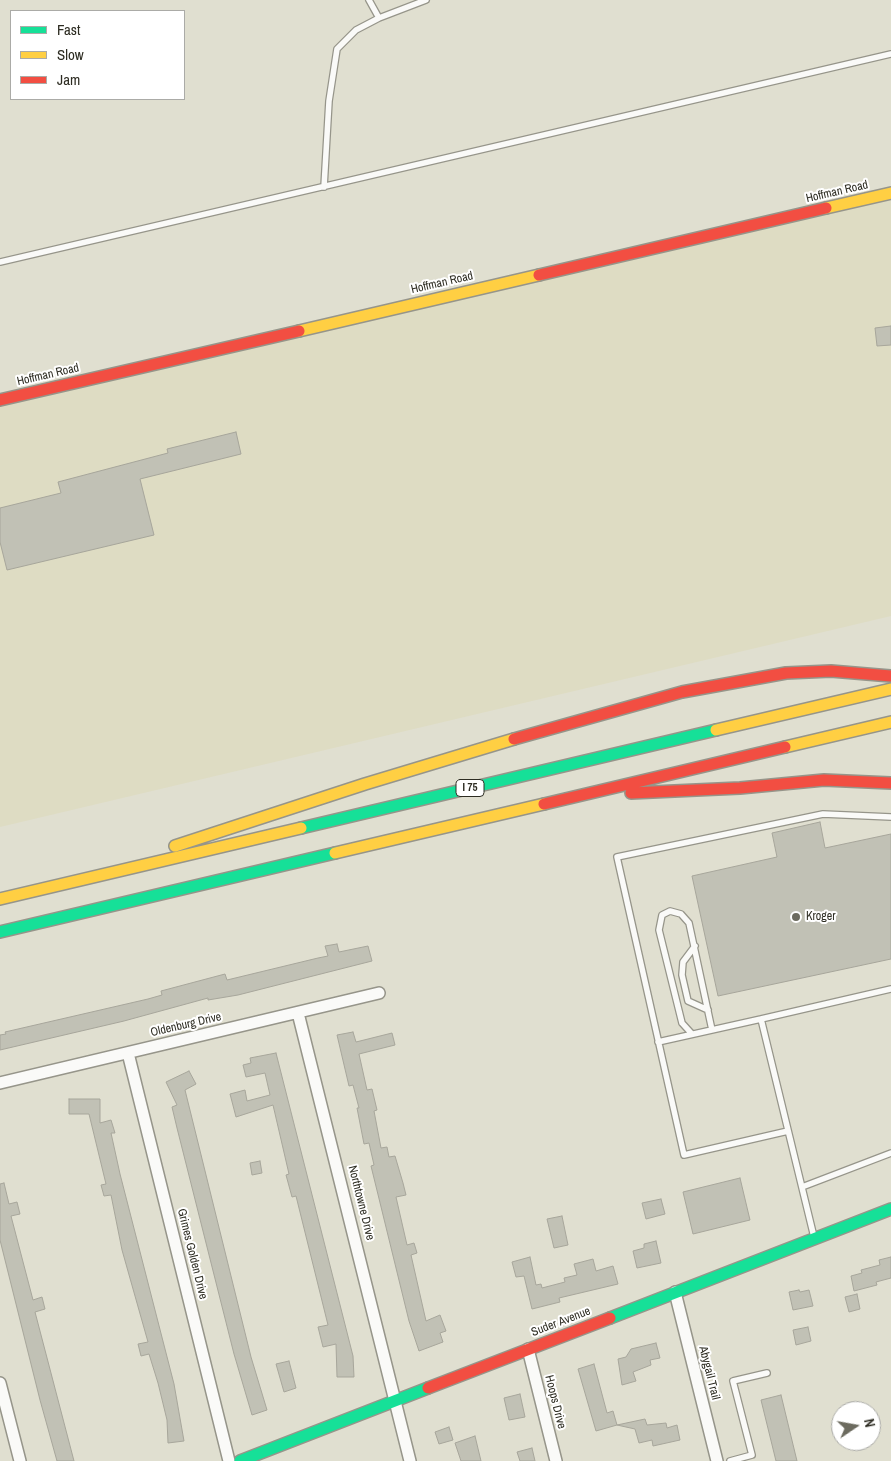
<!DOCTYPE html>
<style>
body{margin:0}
#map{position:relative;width:891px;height:1461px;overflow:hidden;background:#e0dfd0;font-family:"Archivo Narrow",sans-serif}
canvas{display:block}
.legend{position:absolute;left:10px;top:10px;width:175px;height:90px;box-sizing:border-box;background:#fff;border:1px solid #ababa7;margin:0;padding:6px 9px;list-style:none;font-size:15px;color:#2d2c22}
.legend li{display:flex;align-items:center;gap:10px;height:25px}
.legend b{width:25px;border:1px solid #ababa7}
.north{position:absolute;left:831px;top:1401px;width:50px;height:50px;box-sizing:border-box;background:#fff;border:1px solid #ababa7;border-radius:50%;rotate:78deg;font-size:14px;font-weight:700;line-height:20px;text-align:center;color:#2d2c22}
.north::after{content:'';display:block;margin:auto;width:18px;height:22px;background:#6c6b5f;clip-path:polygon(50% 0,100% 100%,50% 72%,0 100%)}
</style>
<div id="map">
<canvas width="891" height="1461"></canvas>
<ul class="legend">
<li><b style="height:6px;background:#16e098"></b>Fast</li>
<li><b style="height:6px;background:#ffcf43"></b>Slow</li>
<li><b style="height:6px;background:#f24e42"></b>Jam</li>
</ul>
<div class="north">N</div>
</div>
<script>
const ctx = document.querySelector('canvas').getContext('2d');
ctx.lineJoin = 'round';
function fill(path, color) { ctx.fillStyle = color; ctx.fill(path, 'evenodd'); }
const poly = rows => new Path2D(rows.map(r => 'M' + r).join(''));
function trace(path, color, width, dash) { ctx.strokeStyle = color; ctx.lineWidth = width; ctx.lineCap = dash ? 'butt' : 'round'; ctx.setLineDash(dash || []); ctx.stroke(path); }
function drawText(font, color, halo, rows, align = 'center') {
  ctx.font = font + ' "Archivo Narrow",sans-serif'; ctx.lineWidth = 4; ctx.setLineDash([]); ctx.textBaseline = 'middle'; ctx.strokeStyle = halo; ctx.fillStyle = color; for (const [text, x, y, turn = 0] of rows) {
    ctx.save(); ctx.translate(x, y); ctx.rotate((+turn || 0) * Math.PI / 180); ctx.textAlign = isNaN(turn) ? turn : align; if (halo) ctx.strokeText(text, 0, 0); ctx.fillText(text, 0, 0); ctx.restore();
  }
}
fill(poly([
 [891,193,891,616,0,827,0,400]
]), '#dedcc3');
const building = poly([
 [891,326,891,345,877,346,875,328,891,326],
 [236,432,241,454,140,479,154,535,7,570,0,542,0,508,61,493,58,482,168,453,167,449,236,432],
 [820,822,825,848,891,834,891,959,718,996,692,876,777,857,772,833,820,822],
 [337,944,339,952,368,946,372,961,238,995,208,1000,208,998,124,1021,0,1050,0,1035,6,1034,5,1032,148,999,162,995,161,991,225,974,227,980,318,958,328,956,325,946,337,944],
 [353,1032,356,1042,392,1033,395,1045,359,1054,367,1090,372,1089,377,1110,374,1111,381,1148,387,1147,389,1157,395,1156,403,1183,406,1195,396,1197,407,1245,414,1243,417,1253,411,1255,426,1321,440,1315,446,1331,440,1333,443,1342,419,1351,409,1321,371,1166,374,1165,369,1143,364,1144,357,1108,359,1108,353,1085,349,1086,337,1035,353,1032],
 [276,1053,353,1356,354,1377,337,1377,336,1344,323,1347,318,1327,328,1325,296,1196,292,1197,286,1175,289,1174,273,1105,236,1117,230,1094,245,1090,247,1101,270,1095,265,1073,246,1077,243,1065,251,1063,250,1058,276,1053],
 [189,1071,196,1084,185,1090,251,1357,267,1410,252,1415,234,1354,177,1128,172,1107,177,1105,166,1082,189,1071],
 [69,1099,100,1099,100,1123,111,1120,115,1133,111,1133,120,1174,174,1384,184,1441,168,1443,167,1420,158,1383,149,1354,141,1356,138,1344,148,1342,122,1250,111,1195,104,1196,101,1185,106,1184,89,1114,69,1114,69,1099],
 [260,1161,262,1173,252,1175,250,1163,260,1161],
 [740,1178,750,1220,693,1234,683,1192,740,1178],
 [4,1183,9,1204,17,1202,20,1214,11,1216,33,1300,42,1297,45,1309,35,1312,74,1461,57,1461,40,1400,0,1240,0,1184,4,1183],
 [661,1199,665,1214,646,1219,642,1203,661,1199],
 [562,1216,568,1245,554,1248,547,1219,562,1216],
 [656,1241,661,1263,637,1268,633,1251,644,1248,644,1244,656,1241],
 [530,1257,536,1285,541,1284,542,1288,565,1282,564,1278,577,1275,574,1264,593,1259,596,1271,613,1266,618,1284,559,1298,560,1302,532,1309,524,1276,516,1277,512,1262,530,1257],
 [891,1257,891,1278,876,1282,877,1285,854,1291,851,1276,862,1273,861,1270,880,1265,879,1260,891,1257],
 [799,1290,800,1292,809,1290,813,1306,793,1310,789,1292,799,1290],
 [857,1294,860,1309,849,1312,845,1297,857,1294],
 [808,1327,811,1341,796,1345,793,1330,808,1327],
 [656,1343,660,1358,650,1360,651,1365,633,1372,636,1381,622,1385,618,1359,626,1357,631,1349,656,1343],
 [289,1361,296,1388,284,1392,276,1364,289,1361],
 [594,1364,607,1413,613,1411,617,1425,645,1419,647,1425,666,1423,667,1428,677,1425,680,1440,653,1446,652,1440,639,1443,635,1429,617,1425,596,1431,578,1369,594,1364],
 [520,1394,525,1417,509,1420,504,1398,520,1394],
 [781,1395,797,1461,776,1461,761,1400,781,1395],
 [449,1427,453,1440,439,1444,435,1432,449,1427],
 [475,1436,481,1461,461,1461,455,1443,475,1436],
 [532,1448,535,1461,520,1461,517,1452,532,1448]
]);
fill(building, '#c1c1b5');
trace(building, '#a7a69b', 1);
const lane = poly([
 [369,0,379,18],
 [324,187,329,101,337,49,356,30,379,18,426,0],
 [0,262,891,54],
 [695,946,683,962,682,975,688,1001,708,1010],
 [692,1034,682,1023,659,930,662,915,670,911,681,914,689,923,712,1030],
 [658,1042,761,1019],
 [788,1131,684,1155,617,857,823,814,891,817],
 [802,1187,891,1153],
 [814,1237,761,1019,891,989],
 [730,1461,752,1455,733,1381,767,1373]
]);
const street = poly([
 [298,1013,410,1461],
 [128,1053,229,1461],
 [0,1083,379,993],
 [675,1292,717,1461],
 [528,1349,556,1461],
 [0,1383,20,1461]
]);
const fast = poly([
 [301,828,716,730],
 [0,932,335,853],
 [610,1318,891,1209],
 [240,1461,428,1388]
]);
const slow = poly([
 [826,208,891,193],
 [299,331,539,275],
 [716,730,891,689],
 [785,747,891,722],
 [175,846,365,784,514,739],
 [335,853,544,804],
 [0,899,301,828]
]);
const jam = poly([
 [539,275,826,208],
 [0,400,299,331],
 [514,739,682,692,786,673,831,671,891,676],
 [631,793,740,788,824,780,891,783],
 [544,804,785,747],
 [428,1388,610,1318]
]);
trace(lane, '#96958a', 8);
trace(street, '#96958a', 14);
trace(fast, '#96958a', 14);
trace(slow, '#96958a', 14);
trace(jam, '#96958a', 14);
trace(lane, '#fafaf8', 5.5);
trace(street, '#fafaf8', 11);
trace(fast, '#16e098', 11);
trace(slow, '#ffcf43', 11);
trace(jam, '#f24e42', 11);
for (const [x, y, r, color] of [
 [796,917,5,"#6c6b5f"]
]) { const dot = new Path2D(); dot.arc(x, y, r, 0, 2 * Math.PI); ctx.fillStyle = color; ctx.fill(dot); trace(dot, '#fff', 2); }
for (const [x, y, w] of [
 [470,788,28]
]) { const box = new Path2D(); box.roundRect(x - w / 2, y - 8.5, w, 17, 4); ctx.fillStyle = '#fff'; ctx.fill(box); trace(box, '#2d2c22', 1); }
drawText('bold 11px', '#2d2c22', null, [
 ["I 75",470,788]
]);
drawText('12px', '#2d2c22', '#fff', [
 ["Hoffman Road",837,192,-13],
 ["Hoffman Road",442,283,-13],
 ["Hoffman Road",48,375,-13],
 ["Oldenburg Drive",186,1025,-13],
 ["Northtowne Drive",361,1203,76],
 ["Grimes Golden Drive",192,1254,76],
 ["Suder Avenue",561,1322,-21],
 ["Abygail Trail",709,1373,76],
 ["Hoops Drive",555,1402,76]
]);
drawText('12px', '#2d2c22', '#fff', [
 ["Kroger",806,917]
], 'left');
</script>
